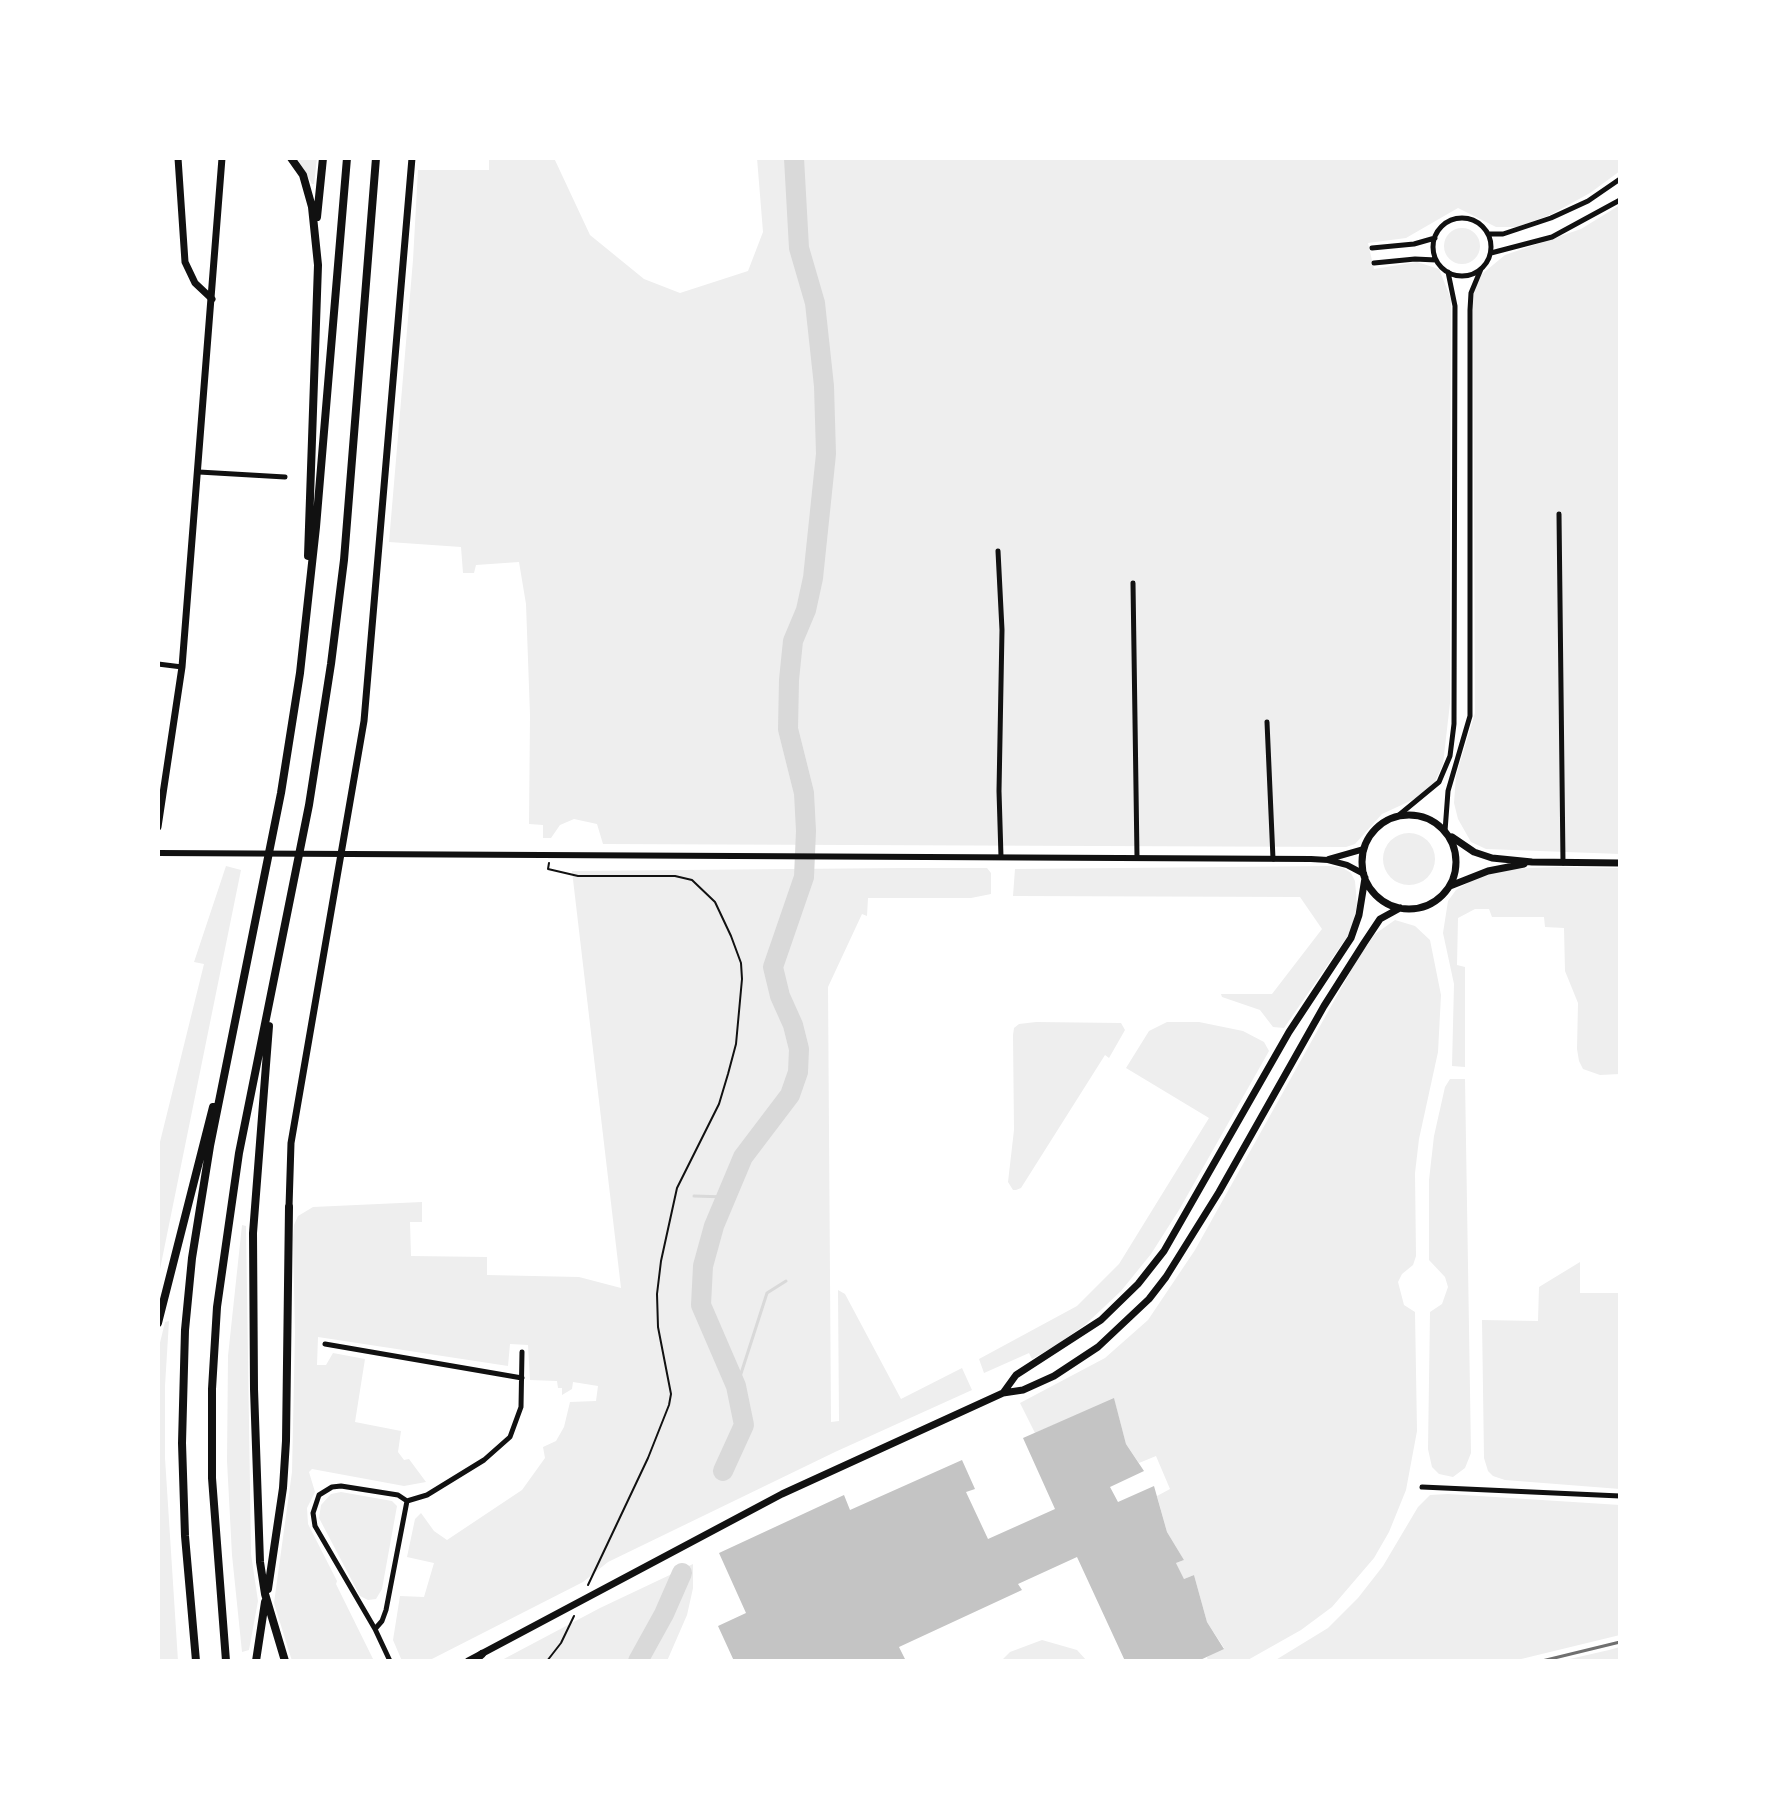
<!DOCTYPE html>
<style>
body{margin:0}
#map{position:relative;width:1778px;height:1819px;overflow:hidden;background:#fff;font-family:"Archivo Narrow",sans-serif}
canvas{display:block}
.frame{position:absolute;inset:0;border:160px solid #fff;pointer-events:none}
</style>
<div id="map">
<canvas width="1778" height="1819"></canvas>
<div class="frame"></div>
</div>
<script>
const ctx = document.querySelector('canvas').getContext('2d');
ctx.lineJoin = 'round';
function fill(path, color) { ctx.fillStyle = color; ctx.fill(path, 'evenodd'); }
const poly = rows => new Path2D(rows.map(r => 'M' + r).join(''));
function trace(path, color, width, dash) { ctx.strokeStyle = color; ctx.lineWidth = width; ctx.lineCap = dash ? 'butt' : 'round'; ctx.setLineDash(dash || []); ctx.stroke(path); }
fill(poly([
 [297,158,317,158,314,184,312,184],
 [489,158,554,158,590,235,644,279,680,293,748,271,763,232,757,158,1620,158,1620,171,1590,193,1550,215,1517,227,1496,227,1458,208,1406,238,1368,243,1374,269,1417,262,1439,269,1451,299,1450,703,1443,764,1434,784,1421,796,1382,814,1355,844,1346,847,603,844,597,824,574,819,560,825,551,838,543,838,543,825,529,824,530,715,526,604,519,562,476,565,474,573,463,573,461,547,389,542,413,260,418,170,489,170],
 [1620,205,1620,854,1486,849,1471,842,1458,819,1454,803,1456,776,1475,713,1473,292,1482,274,1505,255,1581,229],
 '1444 246a18 18 0 1 1 36 0a18 18 0 1 1-36 0Z',
 '1383 859a26 26 0 1 1 52 0a26 26 0 1 1-52 0Z',
 [226,866,241,870,158,1279,158,1150,204,964,194,962],
 [1331,866,1343,868,1351,873,1355,881,1357,905,1351,931,1284,1028,1273,1027,1260,1010,1222,997,1221,994,1272,994,1322,929,1300,897,1013,896,1015,869],
 [1558,867,1620,868,1620,1074,1600,1075,1583,1069,1579,1061,1577,1049,1578,1003,1565,971,1564,928,1545,927,1544,917,1492,917,1489,909,1475,909,1458,918,1457,965,1465,967,1465,1067,1452,1066,1454,984,1443,933,1448,901,1456,890,1474,879,1506,869],
 [903,868,987,868,991,873,991,894,971,898,868,898,867,916,862,914,828,987,831,1422,839,1421,838,1290,845,1294,901,1399,962,1368,972,1390,835,1452,608,1562,583,1582,428,1661,402,1661,393,1640,400,1596,424,1597,434,1563,407,1557,415,1519,421,1513,434,1531,447,1540,522,1490,545,1458,543,1447,556,1441,564,1427,570,1402,596,1401,598,1386,573,1382,572,1389,562,1395,562,1388,558,1388,557,1381,530,1380,528,1345,510,1344,508,1366,318,1337,317,1365,326,1365,333,1353,365,1359,355,1422,401,1431,398,1452,404,1460,409,1459,426,1482,404,1486,312,1469,309,1472,315,1492,307,1508,308,1524,337,1581,336,1584,374,1661,292,1661,274,1603,292,1472,295,1333,293,1238,294,1225,298,1216,313,1207,422,1202,422,1222,410,1222,411,1256,487,1257,487,1275,579,1277,621,1288,572,871],
 [1395,920,1415,926,1430,940,1441,995,1438,1052,1419,1139,1415,1173,1416,1256,1413,1265,1402,1274,1398,1282,1404,1305,1415,1312,1417,1431,1406,1490,1389,1532,1374,1558,1332,1607,1301,1630,1246,1661,1208,1661,1207,1657,1224,1648,1207,1622,1194,1575,1184,1579,1176,1563,1184,1560,1167,1532,1157,1496,1170,1489,1156,1456,1139,1463,1126,1444,1114,1399,1035,1433,1020,1403,1105,1358,1148,1320,1195,1250,1358,958,1375,934],
 [1036,1022,1121,1023,1125,1030,1109,1058,1105,1055,1021,1188,1016,1190,1013,1190,1008,1182,1014,1130,1013,1035,1014,1028,1019,1024],
 [1167,1022,1199,1022,1243,1031,1264,1042,1269,1051,1179,1210,1151,1254,1121,1291,1086,1324,1058,1344,1032,1359,1029,1353,984,1373,979,1359,1077,1306,1119,1264,1209,1118,1126,1068,1149,1031],
 [1450,1079,1465,1079,1471,1453,1465,1468,1453,1477,1439,1474,1432,1467,1428,1449,1430,1312,1442,1304,1448,1287,1445,1277,1429,1260,1429,1180,1434,1136,1445,1087],
 [242,1225,246,1226,251,1554,258,1601,249,1650,242,1652,232,1555,227,1461,228,1356],
 [1580,1262,1580,1293,1620,1293,1620,1489,1505,1480,1493,1476,1488,1471,1484,1458,1482,1320,1538,1321,1539,1287],
 [169,1321,165,1386,165,1458,178,1661,158,1661,158,1351,165,1322],
 [341,1492,392,1501,397,1506,382,1589,376,1599,368,1600,360,1596,319,1518,321,1505,331,1494],
 [1448,1494,1620,1505,1620,1635,1513,1661,1274,1661,1328,1628,1358,1598,1383,1566,1418,1507,1430,1495],
 [693,1564,693,1588,687,1615,667,1661,500,1661,600,1608],
 [1042,1640,1077,1650,1087,1661,1001,1661,1010,1652],
 [1620,1647,1620,1661,1561,1661,1609,1650]
]), '#eee');
trace(poly([
 [694,1196,726,1197],
 [736,1389,767,1293,786,1281]
]), '#d9d9d9', 3);
trace(poly([
 [723,1471,744,1425,736,1386,701,1305,703,1266,714,1226,743,1157,790,1095,798,1072,799,1049,793,1025,780,996,773,967,804,877,806,831,804,793,788,729,789,680,793,641,806,610,813,578,826,454,824,386,815,303,799,248,794,158],
 [638,1661,664,1614,682,1573]
]), '#d9d9d9', 20);
fill(poly([
 [1114,1398,1126,1444,1144,1471,1110,1487,1118,1502,1154,1486,1167,1532,1184,1560,1176,1563,1184,1579,1194,1575,1207,1622,1224,1649,1198,1661,1125,1661,1077,1557,1018,1584,1022,1590,899,1647,906,1661,734,1661,718,1626,746,1613,719,1553,844,1495,850,1510,962,1460,975,1489,966,1492,988,1539,1055,1509,1023,1438]
]), '#c4c4c4');
trace(poly([
 [549,863,548,869,578,876,675,876,692,880,715,902,731,936,741,963,742,979,736,1044,728,1074,719,1104,677,1188,661,1261,657,1294,658,1327,671,1394,669,1405,648,1458,588,1585],
 [547,1661,561,1643,574,1616]
]), '#111', 2);
trace(poly([
 '1433 247a29 29 0 1 1 58 0a29 29 0 1 1-58 0Z',
 [1488,234,1503,234,1551,218,1588,201,1620,179],
 [1372,248,1414,244,1435,238],
 [1491,253,1552,237,1620,200],
 [1374,263,1415,259,1436,260],
 [199,472,285,477],
 [1559,514,1563,863],
 [998,551,1002,630,999,791,1001,857],
 [1133,583,1137,857],
 [158,664,182,667],
 [1267,722,1273,859],
 [1399,815,1439,782,1450,756,1454,724,1455,306,1448,272],
 [1445,831,1448,791,1470,716,1470,310,1471,293,1481,269],
 [325,1344,522,1378],
 [1422,1487,1620,1496],
 [407,1501,427,1495,484,1460,510,1437,521,1407,522,1352],
 [375,1629,382,1621,386,1610,407,1501],
 [390,1661,375,1629,315,1526,313,1513,319,1495,332,1487,341,1486,398,1495,407,1501]
]), '#111', 5);
trace(poly([
 [158,853,1311,859,1328,860,1347,865,1364,874],
 [1329,859,1364,849]
]), '#111', 6);
trace(poly([
 [178,158,185,262,195,283,212,299],
 '1362 862a47 47 0 1 1 94 0a47 47 0 1 1-94 0Z',
 [1452,837,1474,852,1492,858,1532,862,1620,863],
 [1450,886,1488,871,1524,864],
 [289,1207,291,1143,364,721,412,158],
 [1003,1393,1016,1375,1101,1320,1138,1284,1164,1251,1289,1032,1351,938,1359,915,1365,878],
 [468,1661,782,1494,1003,1393,1023,1390,1054,1376,1098,1347,1149,1299,1166,1277,1219,1192,1324,1006,1364,943,1380,919,1400,908]
]), '#111', 7);
trace(poly([
 [158,827,182,667,222,158]
]), '#111', 7);
trace(poly([
 [291,158,303,175,312,207,318,265,308,556],
 [317,217,323,158],
 [269,1026,253,1233,254,1389,260,1562,265,1594,285,1661],
 [158,1323,213,1107],
 [268,1589,283,1488,286,1441,289,1207],
 [196,1661,185,1536,182,1443,185,1330,192,1258,210,1146,281,793,300,673,316,527,347,158],
 [226,1661,212,1478,212,1389,217,1307,239,1153,309,805,331,664,344,560,376,158],
 [256,1661,265,1602],
 [474,1661,482,1654]
]), '#111', 8);
trace(poly([
 [1542,1661,1620,1642]
]), '#707070', 3);
</script>
